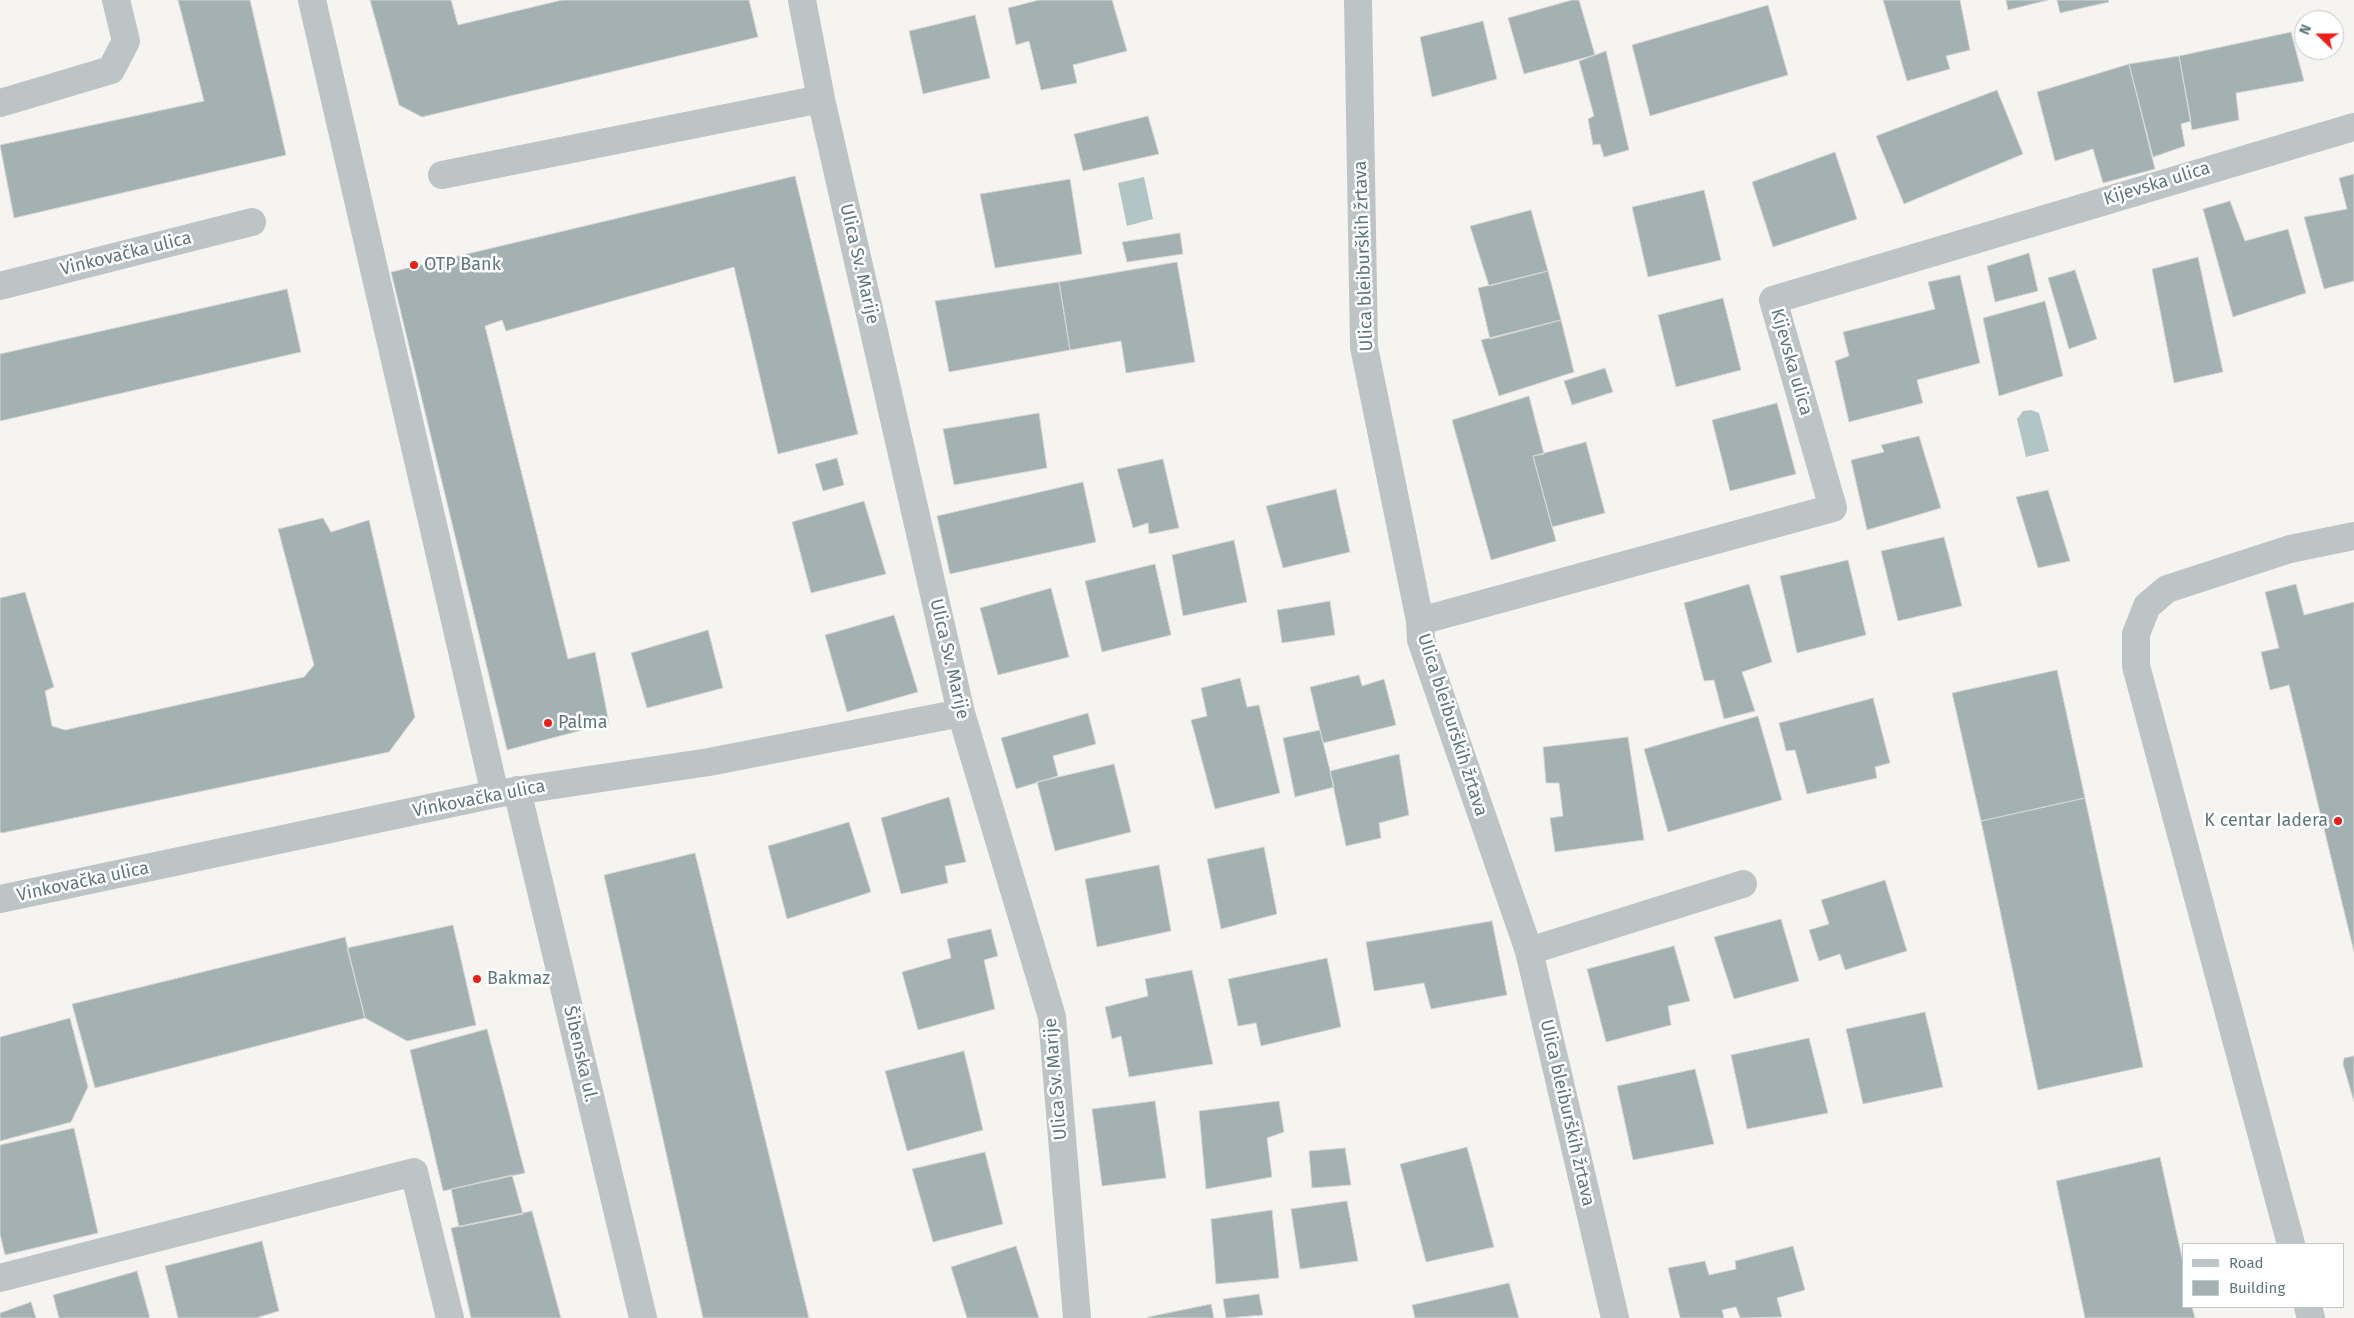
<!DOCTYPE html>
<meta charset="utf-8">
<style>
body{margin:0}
#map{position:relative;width:2354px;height:1318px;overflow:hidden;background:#f5f4f0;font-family:"Fira Sans",sans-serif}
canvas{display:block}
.legend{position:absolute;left:2182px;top:1243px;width:162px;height:65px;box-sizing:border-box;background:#fff;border:1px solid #bfc9cb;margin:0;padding:6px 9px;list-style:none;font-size:15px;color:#5e777e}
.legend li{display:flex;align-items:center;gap:10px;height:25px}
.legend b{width:25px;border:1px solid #bfc9cb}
.north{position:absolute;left:2294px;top:10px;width:50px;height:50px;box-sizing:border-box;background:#fff;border:1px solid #bfc9cb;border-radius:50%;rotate:292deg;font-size:14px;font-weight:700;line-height:20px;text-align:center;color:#5e777e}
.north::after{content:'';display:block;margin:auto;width:18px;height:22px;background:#ef1d16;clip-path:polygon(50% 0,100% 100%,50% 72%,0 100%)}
</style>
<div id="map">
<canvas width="2354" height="1318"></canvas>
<ul class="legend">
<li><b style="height:6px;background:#bdc4c6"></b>Road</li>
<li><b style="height:14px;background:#a4b1b3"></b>Building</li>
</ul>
<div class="north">N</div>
</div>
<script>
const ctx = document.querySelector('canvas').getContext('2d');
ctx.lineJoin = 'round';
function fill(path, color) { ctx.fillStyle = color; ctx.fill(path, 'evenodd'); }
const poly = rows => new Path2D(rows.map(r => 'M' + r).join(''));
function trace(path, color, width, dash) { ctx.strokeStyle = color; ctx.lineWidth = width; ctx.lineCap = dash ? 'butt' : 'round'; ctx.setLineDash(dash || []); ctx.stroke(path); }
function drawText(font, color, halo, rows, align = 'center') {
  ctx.font = font + ' "Fira Sans",sans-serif'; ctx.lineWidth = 5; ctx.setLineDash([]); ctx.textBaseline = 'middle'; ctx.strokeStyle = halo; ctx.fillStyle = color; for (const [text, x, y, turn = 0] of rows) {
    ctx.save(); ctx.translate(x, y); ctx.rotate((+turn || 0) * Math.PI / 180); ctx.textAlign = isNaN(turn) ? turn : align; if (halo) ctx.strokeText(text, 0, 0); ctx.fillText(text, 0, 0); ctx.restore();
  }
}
fill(poly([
 [1144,177,1153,219,1127,226,1118,183],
 [2031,410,2039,413,2049,451,2026,457,2017,419,2023,411]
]), '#b2c5c6');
const building = poly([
 [178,0,250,0,286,155,14,218,0,145,204,101,178,0],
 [370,0,451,0,458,25,562,0,749,0,758,37,422,117,399,105,370,0],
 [1039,0,1112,0,1127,51,1073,65,1077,83,1041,90,1029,41,1016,45,1008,8,1039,0],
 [1572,0,1579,0,1595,55,1524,74,1508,18,1572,0],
 [1883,0,1960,0,1970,50,1946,56,1950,69,1907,81,1883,0],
 [2006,0,2048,0,2008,10,2006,0],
 [2057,0,2108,0,2109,2,2060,13,2057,0],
 [1768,5,1788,75,1650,116,1632,45,1768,5],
 [975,15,990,78,923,94,909,31,975,15],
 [1483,21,1497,79,1432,97,1420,37,1483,21],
 [2291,32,2304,81,2236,93,2239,120,2192,130,2179,56,2291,32],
 [1606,51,1629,150,1604,157,1600,144,1593,145,1588,119,1594,116,1579,61,1606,51],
 [2179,56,2191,121,2181,124,2185,146,2153,157,2129,64,2179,56],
 [2129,64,2155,169,2103,183,2093,149,2055,161,2037,92,2129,64],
 [1997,90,2023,154,1904,204,1876,136,1997,90],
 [1148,116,1159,154,1083,171,1074,134,1148,116],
 [1835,152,1857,219,1773,247,1752,182,1835,152],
 [2354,174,2354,281,2324,289,2304,217,2347,209,2339,178,2354,174],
 [795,176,858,434,778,454,734,267,506,331,502,320,485,326,568,659,595,652,609,723,507,750,391,272,795,176],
 [1070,179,1082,254,995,268,980,194,1070,179],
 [1704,190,1721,260,1648,277,1632,207,1704,190],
 [2230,201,2245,241,2288,229,2306,293,2233,317,2203,209,2230,201],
 [1531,210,1548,271,1489,286,1470,226,1531,210],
 [1180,233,1183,254,1127,262,1122,242,1180,233],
 [2029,253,2038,291,1995,302,1987,266,2029,253],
 [2198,257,2223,372,2174,383,2152,269,2198,257],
 [1177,262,1195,362,1126,373,1121,341,1070,350,1059,282,1177,262],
 [2075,270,2097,339,2069,349,2048,278,2075,270],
 [1548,271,1561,320,1490,339,1478,288,1548,271],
 [1960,275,1980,363,1917,380,1923,403,1849,422,1835,361,1849,356,1843,332,1935,309,1928,282,1960,275],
 [1059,282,1070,350,949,372,935,301,1059,282],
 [287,289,301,352,0,421,0,354,287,289],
 [1723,298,1741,370,1676,387,1658,315,1723,298],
 [2045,301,2063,376,1999,396,1983,318,2045,301],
 [1561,320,1574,372,1499,396,1481,340,1561,320],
 [1605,368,1613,392,1572,405,1564,381,1605,368],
 [1529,396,1544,454,1533,456,1556,541,1491,560,1452,420,1529,396],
 [1777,403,1796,474,1730,491,1712,420,1777,403],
 [1039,413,1047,468,954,485,943,429,1039,413],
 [1919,436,1941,508,1867,530,1851,460,1884,452,1881,445,1919,436],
 [1586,442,1605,513,1552,527,1533,456,1586,442],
 [837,458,844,485,823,491,815,464,837,458],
 [1163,459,1179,528,1149,534,1148,523,1133,528,1117,469,1163,459],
 [1083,482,1096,542,950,574,937,516,1083,482],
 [1336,489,1350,552,1283,568,1266,506,1336,489],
 [2048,490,2070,561,2038,568,2016,497,2048,490],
 [864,501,886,574,811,593,792,522,864,501],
 [323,518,331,532,369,520,415,717,389,752,2,833,0,832,0,598,25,592,54,687,45,691,52,726,65,730,304,677,314,665,278,529,323,518],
 [1944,537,1962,606,1898,621,1881,551,1944,537],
 [1234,540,1247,602,1183,616,1172,555,1234,540],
 [1848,560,1866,635,1797,653,1780,576,1848,560],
 [1155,564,1171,635,1102,652,1085,581,1155,564],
 [1749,584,1772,662,1742,672,1755,711,1724,719,1714,680,1704,681,1684,603,1749,584],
 [2296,584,2304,615,2354,602,2354,952,2289,685,2270,690,2261,652,2279,648,2265,592,2296,584],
 [1051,588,1069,657,998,675,980,608,1051,588],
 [1330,601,1335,635,1282,643,1277,610,1330,601],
 [894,615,918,692,847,712,825,635,894,615],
 [708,630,723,688,647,708,631,653,708,630],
 [2057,670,2085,798,1981,821,1952,693,2057,670],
 [1359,675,1362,686,1384,679,1396,725,1323,743,1310,687,1359,675],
 [1240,678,1247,707,1259,705,1280,793,1215,809,1191,720,1207,716,1201,688,1240,678],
 [1873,698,1890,763,1875,767,1877,778,1807,794,1795,750,1786,751,1779,723,1873,698],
 [1088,713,1096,744,1053,756,1058,776,1016,789,1001,738,1088,713],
 [1758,716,1782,800,1668,832,1644,749,1758,716],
 [1320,730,1334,787,1295,797,1283,738,1320,730],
 [1628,737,1644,840,1555,852,1550,818,1563,816,1559,783,1546,783,1543,747,1628,737],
 [1399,754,1409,815,1379,823,1381,838,1346,846,1330,771,1399,754],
 [1114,764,1131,832,1055,851,1037,782,1114,764],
 [949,797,966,862,945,866,948,883,901,894,881,818,949,797],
 [2085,798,2143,1067,2038,1090,1981,821,2085,798],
 [849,822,871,892,787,919,768,846,849,822],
 [1264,847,1277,914,1221,929,1207,859,1264,847],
 [695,853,809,1318,703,1318,604,875,695,853],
 [1159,865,1171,931,1097,947,1085,879,1159,865],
 [1885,880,1907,951,1845,970,1840,954,1819,961,1809,930,1829,924,1821,900,1885,880],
 [1781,919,1799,981,1734,999,1714,937,1781,919],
 [1492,921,1507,995,1431,1009,1424,983,1374,991,1366,942,1492,921],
 [453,925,476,1025,407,1041,365,1018,347,948,453,925],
 [991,929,998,956,984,960,995,1009,918,1030,902,972,951,958,947,939,991,929],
 [345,937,365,1018,95,1088,72,1004,345,937],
 [1674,946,1690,1001,1668,1006,1671,1025,1606,1042,1587,969,1674,946],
 [1327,958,1341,1027,1261,1046,1256,1023,1238,1026,1228,979,1327,958],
 [1192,970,1213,1064,1129,1077,1121,1036,1112,1039,1105,1007,1148,996,1145,979,1192,970],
 [1925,1012,1943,1087,1863,1104,1846,1029,1925,1012],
 [70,1018,88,1087,71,1122,0,1141,0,1037,70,1018],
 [487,1029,525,1173,443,1191,410,1050,487,1029],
 [1809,1038,1828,1113,1747,1129,1731,1055,1809,1038],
 [964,1051,983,1130,907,1151,885,1071,964,1051],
 [2354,1056,2354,1102,2343,1064,2344,1058,2354,1056],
 [1695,1069,1714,1144,1633,1160,1617,1086,1695,1069],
 [1155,1101,1166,1178,1102,1186,1092,1109,1155,1101],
 [1279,1101,1284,1132,1267,1138,1272,1177,1206,1189,1199,1111,1279,1101],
 [74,1128,98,1233,5,1255,0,1234,0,1145,74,1128],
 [1467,1147,1494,1247,1426,1262,1400,1164,1467,1147],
 [1345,1148,1351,1185,1312,1188,1309,1151,1345,1148],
 [985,1152,1003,1224,933,1242,912,1169,985,1152],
 [2160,1157,2183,1262,2183,1307,2192,1307,2195,1318,2085,1318,2056,1181,2160,1157],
 [512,1175,523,1214,459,1227,451,1189,512,1175],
 [1347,1201,1358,1261,1300,1269,1291,1209,1347,1201],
 [1272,1210,1279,1278,1216,1284,1211,1219,1272,1210],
 [532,1211,561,1318,471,1318,451,1228,532,1211],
 [262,1241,279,1311,256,1318,178,1318,165,1266,262,1241],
 [1016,1246,1039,1318,967,1318,951,1267,1016,1246],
 [1793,1246,1805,1290,1777,1298,1782,1317,1740,1318,1736,1307,1722,1310,1724,1318,1680,1318,1668,1268,1705,1261,1709,1275,1736,1269,1735,1261,1793,1246],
 [137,1271,150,1318,59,1318,53,1295,137,1271],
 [1509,1283,1519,1318,1415,1318,1412,1305,1509,1283],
 [1259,1294,1263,1315,1226,1318,1223,1299,1259,1294],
 [31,1302,36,1318,0,1318,0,1313,31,1302],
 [1211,1304,1214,1318,1148,1318,1148,1317,1211,1304]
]);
fill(building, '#a4b1b3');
trace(building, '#d6d6d3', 1);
trace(poly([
 [312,0,495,794],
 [802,0,821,99,961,713,1052,1017,1077,1318],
 [1358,0,1364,347,1420,621,1421,640,1529,951,1615,1318],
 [0,103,111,70,126,41,116,0],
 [442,175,821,99],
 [0,286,252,222],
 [1420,621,1833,508,1773,300,2354,127],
 [517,790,643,1318],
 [0,899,495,794,709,762,961,713],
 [1529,951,1743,884],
 [2291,1244,2136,666,2136,634,2147,606,2167,589,2290,549,2354,536],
 [0,1278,414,1172,450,1318],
 [2308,1307,2311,1318]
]), '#bdc4c6', 28);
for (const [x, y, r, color] of [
 [414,265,5,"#ef1d16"],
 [548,723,5,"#ef1d16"],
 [2338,821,5,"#ef1d16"],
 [477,979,5,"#ef1d16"]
]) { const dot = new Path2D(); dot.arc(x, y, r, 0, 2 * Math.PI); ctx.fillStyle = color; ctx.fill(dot); trace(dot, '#fff', 2); }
drawText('18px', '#5e777e', '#fff', [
 ["Kijevska ulica",2157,184,-17],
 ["Vinkovačka ulica",126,254,-14],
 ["Ulica bleiburških žrtava",1364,256,-92],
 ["Ulica Sv. Marije",859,264,77],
 ["Kijevska ulica",1791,362,74],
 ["Ulica Sv. Marije",949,659,77],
 ["Ulica bleiburških žrtava",1452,725,72],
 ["Vinkovačka ulica",479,799,-11],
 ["Vinkovačka ulica",83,882,-12],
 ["Šibenska ul.",580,1054,77],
 ["Ulica Sv. Marije",1056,1079,-95],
 ["Ulica bleiburških žrtava",1567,1113,77]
]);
drawText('18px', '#5e777e', '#fff', [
 ["OTP Bank",424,265],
 ["Palma",558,723],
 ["K centar Iadera",2328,821,"right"],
 ["Bakmaz",487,979]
], 'left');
</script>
